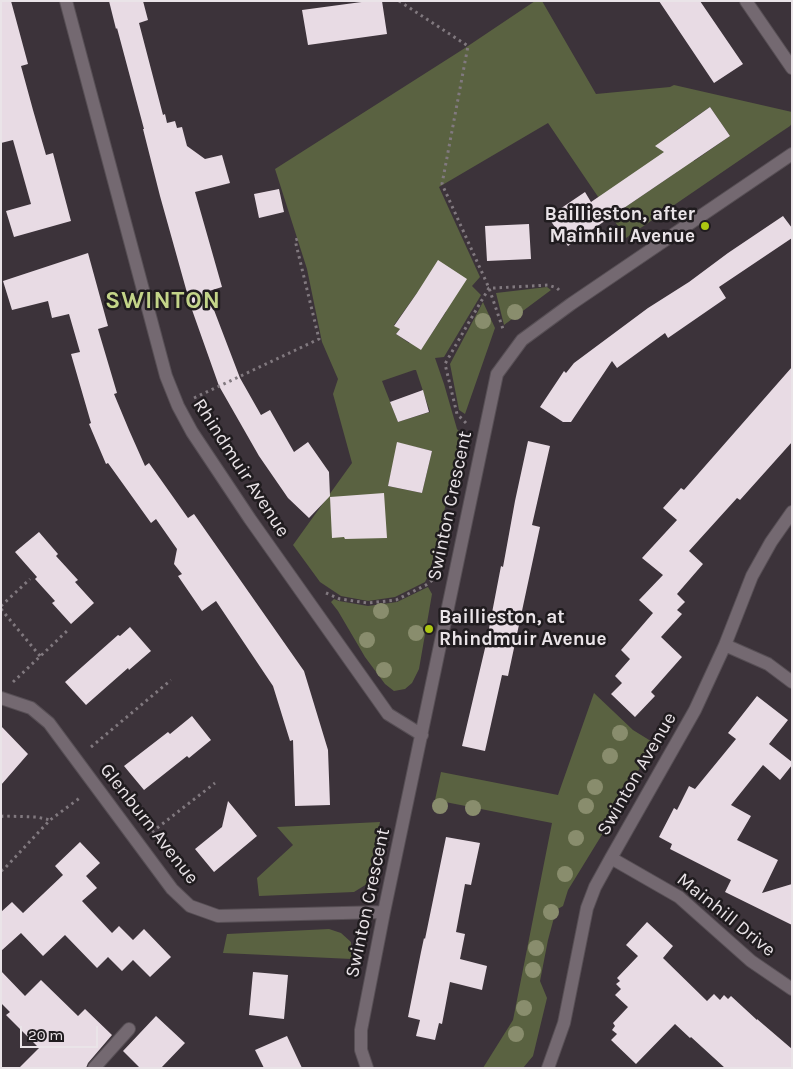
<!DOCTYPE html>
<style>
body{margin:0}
#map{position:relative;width:793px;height:1069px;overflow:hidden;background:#3c333a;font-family:Karla,sans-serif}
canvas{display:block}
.frame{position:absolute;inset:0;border:2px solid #eae4e8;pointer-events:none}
.scale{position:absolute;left:20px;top:1026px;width:78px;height:22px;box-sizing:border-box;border:2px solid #eae4e8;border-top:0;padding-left:6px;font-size:15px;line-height:18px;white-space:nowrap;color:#eae4e8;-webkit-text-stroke:4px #201c1f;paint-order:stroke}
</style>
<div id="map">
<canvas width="793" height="1069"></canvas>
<div class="frame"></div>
<div class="scale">20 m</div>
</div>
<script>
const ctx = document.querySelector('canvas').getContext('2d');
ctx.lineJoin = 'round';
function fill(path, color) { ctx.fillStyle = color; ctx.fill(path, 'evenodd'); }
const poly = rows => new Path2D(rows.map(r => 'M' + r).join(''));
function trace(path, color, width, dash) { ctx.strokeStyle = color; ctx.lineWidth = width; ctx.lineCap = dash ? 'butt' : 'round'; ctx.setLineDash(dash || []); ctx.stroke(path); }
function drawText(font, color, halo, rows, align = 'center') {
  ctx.font = font + ' Karla,sans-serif'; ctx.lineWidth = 5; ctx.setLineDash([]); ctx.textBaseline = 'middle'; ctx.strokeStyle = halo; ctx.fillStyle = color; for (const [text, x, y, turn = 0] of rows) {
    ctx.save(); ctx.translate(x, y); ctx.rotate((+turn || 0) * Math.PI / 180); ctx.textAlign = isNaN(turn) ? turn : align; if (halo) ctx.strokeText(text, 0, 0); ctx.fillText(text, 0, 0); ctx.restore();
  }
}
fill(poly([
 [535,1,542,1,596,94,670,87,674,85,792,112,792,123,790,126,775,136,626,238,548,123,439,187,480,277,472,286,481,295,444,357,435,358,444,384,457,429,461,434,438,540,429,574,425,582,395,597,368,601,341,596,320,582,293,545,352,463,333,394,338,379,322,342,307,269,275,169,465,48],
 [710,107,730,136,694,161,674,132],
 [663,154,677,172,621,210],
 [417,293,446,312,424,345,413,338,409,343,396,334,400,329,394,325],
 [414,370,416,370,430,412,398,422,382,381],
 [398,443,432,451,422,493,388,486],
 [547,287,551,290,504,325,496,293],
 [483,302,495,328,465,414,459,410,450,364],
 [428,587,432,594,419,669,412,683,405,689,394,691,385,684,365,657,338,611,331,602,334,599,339,601,368,606,397,602],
 [594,693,633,730,654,743,603,833,568,890,563,906,556,910,548,940,540,981,547,998,533,1056,523,1068,483,1068,513,1020,552,823,435,800,441,772,558,795],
 [380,822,367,884,354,892,259,896,257,878,293,845,277,827],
 [329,929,341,933,351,942,352,959,223,953,227,934]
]), '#5a6241');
fill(poly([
 [1,1,11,1,28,64,21,66,33,110,46,155,53,153,71,221,14,237,6,211,31,204,13,140,1,143],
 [109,1,143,1,148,20,139,23,163,115,165,114,167,123,175,121,177,128,182,127,187,146,205,159,222,155,230,183,195,192,222,287,209,291,215,310,214,310,240,378,261,415,270,410,294,452,308,442,329,472,330,496,309,518,288,498,259,456,219,386,191,307,160,196,143,129,144,129,117,28,116,29],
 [369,1,382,1,387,34,308,45,302,10],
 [659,1,700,1,743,64,714,83],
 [710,107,730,136,568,246,548,217,585,192,591,202,664,152,655,146],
 [279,189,284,212,259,218,254,194],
 [783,216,792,228,792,238,719,287,726,298,668,338,665,333,617,368,612,361,571,422,563,422,540,407,564,371,566,373,574,363,648,308,689,282,728,253],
 [529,224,531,259,487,261,485,226],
 [88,253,108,326,98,329,117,393,114,394,129,430,145,466,149,463,188,518,194,514,304,671,328,750,330,805,295,806,293,740,290,741,273,686,216,601,202,611,178,576,182,574,174,564,177,549,156,519,151,523,108,463,106,464,89,424,91,423,71,354,80,352,69,314,52,318,48,301,12,310,3,281],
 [438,260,467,279,421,350,396,334,400,329,394,326,417,293],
 [792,367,792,442,740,500,737,498,689,551,703,564,677,594,685,602,677,610,682,614,661,637,682,657,651,692,655,696,635,717,611,694,622,683,615,676,630,659,621,650,653,613,639,600,663,575,642,558,677,520,663,508,681,488,684,490],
 [423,390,429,412,398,422,390,402],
 [528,441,550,446,532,525,540,527,508,676,502,675,485,751,462,746,486,644,501,566,503,567,515,501],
 [397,442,432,451,422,493,388,486],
 [384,493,387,538,345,539,344,537,332,538,330,497],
 [39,532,58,554,56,556,78,580,75,582,94,603,71,624,52,603,55,601,35,579,37,577,15,552],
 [130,627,151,651,129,670,128,668,86,705,65,682,118,635,120,636],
 [757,696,788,720,769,744,792,762,792,765,780,780,763,765,731,805,751,816,737,840,778,860,762,893,792,884,792,925,725,892,731,880,670,849,672,844,659,837,674,808,677,810,689,786,695,789,736,739,728,733],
 [192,716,211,740,189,758,187,756,144,790,124,766,168,732,170,734],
 [1,726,28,754,1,785],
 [228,801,257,836,214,872,195,849,222,827],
 [446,837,480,843,471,885,465,884,456,932,465,934,460,959,487,966,482,990,450,982,442,1024,439,1023,435,1040,416,1036,420,1020,408,1017,421,952,424,938,425,939],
 [80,842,100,863,86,876,97,888,82,901,112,933,119,926,133,940,144,929,171,957,150,977,133,960,122,971,108,957,97,968,65,935,43,956,21,933,1,951,1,912,12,902,23,913,63,875,55,866],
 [647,922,673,946,663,958,707,1001,714,994,720,1000,724,995,728,999,731,996,757,1020,757,1019,792,1049,792,1068,725,1068,691,1037,690,1038,675,1024,636,1064,611,1040,617,1034,612,1030,615,1026,613,1023,628,1007,615,995,621,989,616,984,620,981,617,978,638,956,626,945],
 [1,971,25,996,41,980,78,1016,85,1009,112,1035,88,1063,86,1068,19,1068,39,1048,6,1015,10,1012,1,1003],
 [253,972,288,975,284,1019,249,1015],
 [156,1016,185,1043,161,1068,140,1068,123,1051],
 [287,1036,302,1068,264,1068,255,1050]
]), '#e8dbe4');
const street = poly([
 [66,1,166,376,178,406,192,432,250,519,388,714,422,735],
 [746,1,792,68],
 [725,645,768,664,792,682],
 [1,698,31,708,49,723,172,889,190,906,218,916,384,912],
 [611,858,679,897,751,961,792,989],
 [94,1068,129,1029],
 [367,1068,361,1050,361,1030,384,912,497,374,522,340,571,304,792,154],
 [548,1068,564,1023,587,908,595,887,611,858,695,710,725,645,752,576,771,542,792,512]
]);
trace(street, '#574f55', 14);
trace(poly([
 [399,1,468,46,442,184,489,288,504,332],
 [194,398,319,339,295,240,298,239],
 [466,423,457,414,445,364,469,322,489,288,495,288,548,285,557,288,559,290],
 [326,593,340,599,368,603,396,600,426,585,435,578],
 [1,606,30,579],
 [1,609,40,656],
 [13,682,67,631],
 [91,747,171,680],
 [1,817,3,816,37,817,50,820],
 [152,832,215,783],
 [1,871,5,868,50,820,81,797]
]), '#81797f', 3, [2.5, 4]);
trace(street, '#746971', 12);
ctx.fillStyle = '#898d6d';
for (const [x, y] of [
 [515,312],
 [483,321],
 [381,611],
 [416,633],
 [367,640],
 [384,670],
 [620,733],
 [610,756],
 [595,787],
 [440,806],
 [586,806],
 [473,808],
 [576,838],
 [565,874],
 [551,912],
 [536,948],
 [533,970],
 [524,1008],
 [516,1034]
]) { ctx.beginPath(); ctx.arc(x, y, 8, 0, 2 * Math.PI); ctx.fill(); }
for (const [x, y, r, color] of [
 [705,226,5,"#acc611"],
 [429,629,5,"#acc611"]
]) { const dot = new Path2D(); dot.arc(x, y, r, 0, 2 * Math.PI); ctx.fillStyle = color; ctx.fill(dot); trace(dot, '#201c1f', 2); }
drawText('bold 19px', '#eae4e8', '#201c1f', [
 ["Baillieston, after",695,215],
 ["Mainhill Avenue",695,237],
 ["Baillieston, at",439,618,"left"],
 ["Rhindmuir Avenue",439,640,"left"]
], 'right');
drawText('19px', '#eae4e8', '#201c1f', [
 ["Rhindmuir Avenue",241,468,57],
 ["Swinton Crescent",450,506,-78],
 ["Swinton Avenue",637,774,-60],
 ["Glenburn Avenue",149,824,52],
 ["Swinton Crescent",368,903,-78],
 ["Mainhill Drive",726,915,39]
]);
ctx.letterSpacing = '1px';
drawText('bold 24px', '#c3d488', '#201c1f', [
 ["SWINTON",163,301]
]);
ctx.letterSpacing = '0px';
</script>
